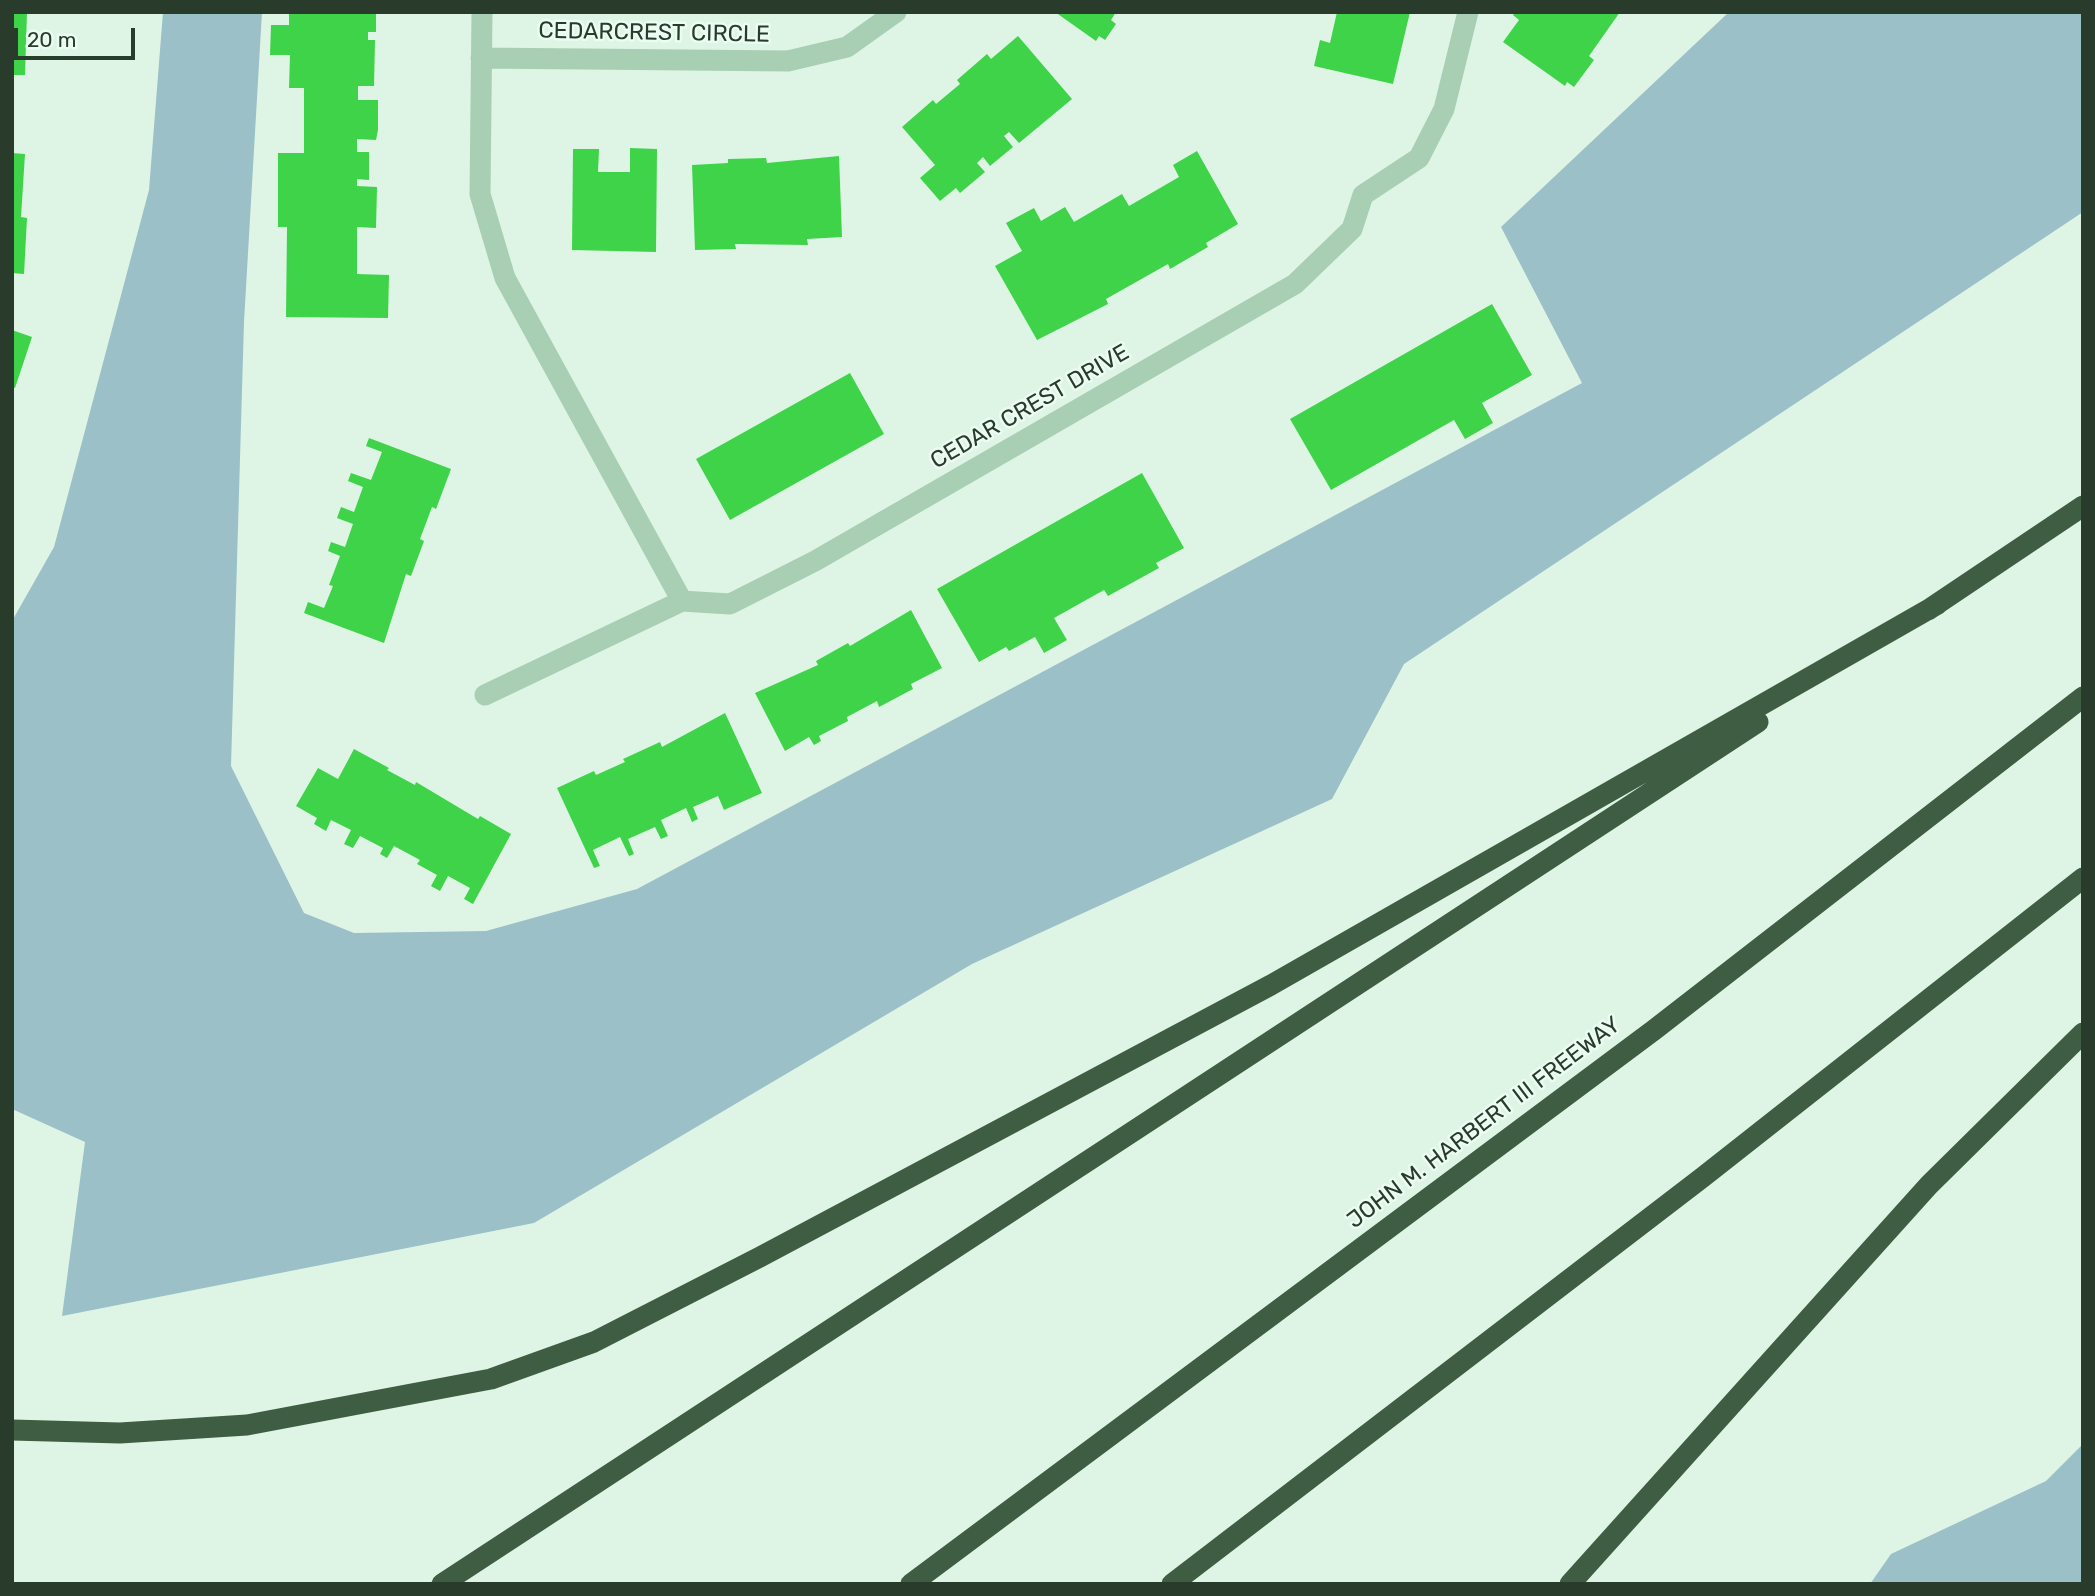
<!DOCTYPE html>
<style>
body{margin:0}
#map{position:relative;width:2095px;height:1596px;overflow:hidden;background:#def5e6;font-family:Rubik,sans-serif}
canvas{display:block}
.frame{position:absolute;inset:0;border:14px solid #293c2c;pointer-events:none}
.scale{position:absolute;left:14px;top:28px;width:121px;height:32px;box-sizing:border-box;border:4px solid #293c2c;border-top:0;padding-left:9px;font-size:21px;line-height:24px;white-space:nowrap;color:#293c2c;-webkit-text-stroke:5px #ebfcf2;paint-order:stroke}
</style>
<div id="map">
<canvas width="2095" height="1596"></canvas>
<div class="frame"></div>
<div class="scale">20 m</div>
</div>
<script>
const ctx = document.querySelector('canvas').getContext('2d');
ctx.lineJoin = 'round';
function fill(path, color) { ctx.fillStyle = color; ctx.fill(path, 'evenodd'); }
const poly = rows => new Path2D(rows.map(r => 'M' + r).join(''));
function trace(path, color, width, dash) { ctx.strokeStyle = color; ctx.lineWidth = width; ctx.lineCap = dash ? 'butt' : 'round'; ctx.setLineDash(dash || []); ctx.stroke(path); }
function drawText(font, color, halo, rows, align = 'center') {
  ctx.font = font + ' Rubik,sans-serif'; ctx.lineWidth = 5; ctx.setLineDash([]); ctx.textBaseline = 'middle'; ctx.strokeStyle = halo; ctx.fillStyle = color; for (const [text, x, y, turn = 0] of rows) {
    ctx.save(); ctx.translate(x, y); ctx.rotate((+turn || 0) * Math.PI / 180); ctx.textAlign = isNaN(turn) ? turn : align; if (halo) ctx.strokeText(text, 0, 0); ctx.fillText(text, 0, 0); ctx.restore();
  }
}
fill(poly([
 [163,12,262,12,244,322,231,766,304,913,354,933,486,931,637,889,1582,383,1501,227,1729,12,2083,12,2083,212,1404,664,1332,799,972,964,534,1223,62,1316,85,1142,12,1109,12,621,54,547,149,190],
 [2083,1444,2083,1584,1870,1584,1891,1554,2046,1481]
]), '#9cc0c7');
fill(poly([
 [12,12,27,12,25,75,12,75],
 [289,12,376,12,376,32,368,32,368,40,375,40,374,86,358,86,358,100,378,100,378,130,376,140,357,139,357,152,369,152,369,180,357,179,357,186,377,187,376,228,357,227,357,274,389,275,388,318,286,317,287,227,278,227,278,153,304,153,304,88,289,88,290,55,270,55,271,25,289,25],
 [1055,12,1116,12,1111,20,1116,24,1105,40,1099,36,1096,41],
 [1337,12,1410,12,1393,84,1314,66,1320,40,1330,43],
 [1515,12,1620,12,1589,56,1594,60,1574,87,1567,82,1565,86,1503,42,1519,20,1513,15],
 [1018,36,1072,99,1019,143,1009,132,1004,136,1013,147,990,166,983,157,977,163,985,172,960,193,956,188,940,201,920,178,935,165,902,127,933,100,936,104,960,84,957,80,987,54,991,59],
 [630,148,657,149,656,252,572,250,573,149,599,149,598,172,630,172],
 [1197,151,1238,224,1206,243,1208,247,1170,269,1168,264,1106,299,1108,304,1037,340,995,266,1022,251,1006,223,1034,208,1041,221,1065,207,1074,222,1122,194,1129,206,1179,177,1173,165],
 [12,153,25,154,21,217,27,218,24,274,12,273],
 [839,156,842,237,807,239,808,245,735,244,736,249,695,250,692,165,728,163,728,159,766,158,767,163],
 [1492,304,1532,375,1482,403,1493,423,1465,439,1454,420,1331,490,1290,419],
 [12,330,32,337,15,388,12,387],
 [850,373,884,434,730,520,696,459],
 [369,438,451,469,436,509,432,507,420,539,424,541,411,576,406,574,384,643,304,613,308,602,324,608,333,586,329,585,340,556,328,551,331,542,345,547,353,524,337,518,341,507,354,512,363,487,348,481,351,473,371,480,382,452,366,446],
 [1142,473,1184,548,1156,563,1159,568,1108,596,1104,590,1054,618,1067,640,1044,653,1035,637,1009,651,1006,647,979,662,937,589],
 [911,610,942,668,911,684,913,689,879,707,877,701,847,717,848,721,819,736,821,741,814,745,809,737,785,751,755,693,818,665,816,661,848,643,850,646],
 [725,713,762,793,724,810,718,796,693,807,698,819,692,822,686,808,661,820,668,836,661,839,655,827,628,839,634,854,629,856,620,837,593,850,600,866,594,868,557,788,594,771,596,775,625,762,623,759,660,742,662,747],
 [354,749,389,768,387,770,415,785,416,782,478,819,480,816,511,834,473,904,464,899,470,888,448,876,440,891,431,886,437,875,417,864,420,860,394,846,387,858,380,854,383,848,360,836,353,848,344,844,351,830,331,820,326,831,314,824,317,818,296,806,318,768,338,779]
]), '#3ed348');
trace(poly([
 [482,12,480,194,505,278,682,601],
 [481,58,788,61,847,47,896,12],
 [485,695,682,601,730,604,815,561,1295,284,1352,229,1363,195,1419,158,1444,109,1468,12]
]), '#a8cfb3', 21);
trace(poly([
 [1928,610,2083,506],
 [12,1430,120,1433,247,1425,491,1379,594,1342,760,1257,1271,985,1938,604],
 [442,1584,1758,722],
 [911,1584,1654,1030,2083,697],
 [1172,1584,1703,1177,2083,878],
 [1570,1584,1929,1185,2083,1033]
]), '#3f5d43', 21);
drawText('23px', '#293c2c', '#ebfcf2', [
 ["CEDARCREST CIRCLE",654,33,1],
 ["CEDAR CREST DRIVE",1030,407,-30],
 ["JOHN M. HARBERT III FREEWAY",1484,1123,-37]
]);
</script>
